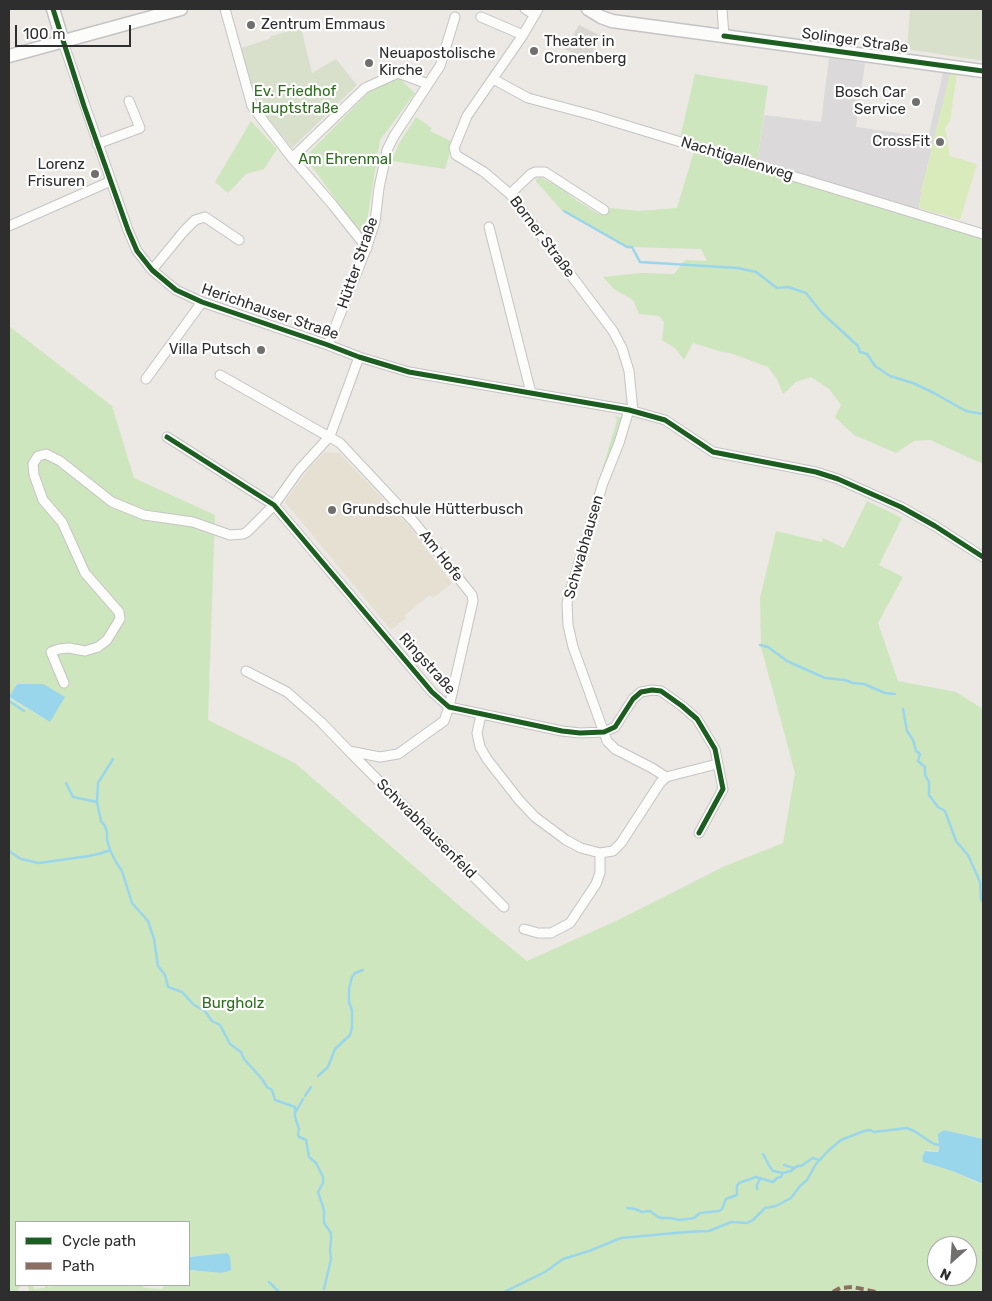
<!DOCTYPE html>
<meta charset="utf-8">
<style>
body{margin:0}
#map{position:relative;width:992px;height:1301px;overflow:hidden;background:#ece8e4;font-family:Rubik,sans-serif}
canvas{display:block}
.frame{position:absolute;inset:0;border:10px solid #2e2e2e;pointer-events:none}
.legend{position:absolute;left:15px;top:1221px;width:175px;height:65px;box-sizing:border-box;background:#fff;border:1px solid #ababab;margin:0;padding:6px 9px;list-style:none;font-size:15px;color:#2e2e2e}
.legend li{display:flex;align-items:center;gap:10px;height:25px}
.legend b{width:25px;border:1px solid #ababab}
.north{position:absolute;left:927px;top:1236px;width:50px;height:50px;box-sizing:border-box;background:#fff;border:1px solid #ababab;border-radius:50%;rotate:206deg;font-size:14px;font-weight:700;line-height:20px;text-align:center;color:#2e2e2e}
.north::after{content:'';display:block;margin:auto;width:18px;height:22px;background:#706f6e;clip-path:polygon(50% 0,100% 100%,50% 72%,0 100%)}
.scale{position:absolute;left:15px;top:25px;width:116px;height:22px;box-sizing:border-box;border:2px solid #2e2e2e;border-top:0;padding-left:6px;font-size:15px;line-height:18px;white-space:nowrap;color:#2e2e2e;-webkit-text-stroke:4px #fff;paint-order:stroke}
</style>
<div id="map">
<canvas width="992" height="1301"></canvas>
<div class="frame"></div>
<ul class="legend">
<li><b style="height:6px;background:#1b5e20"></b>Cycle path</li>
<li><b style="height:6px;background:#8d6e63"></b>Path</li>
</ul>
<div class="north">N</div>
<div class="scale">100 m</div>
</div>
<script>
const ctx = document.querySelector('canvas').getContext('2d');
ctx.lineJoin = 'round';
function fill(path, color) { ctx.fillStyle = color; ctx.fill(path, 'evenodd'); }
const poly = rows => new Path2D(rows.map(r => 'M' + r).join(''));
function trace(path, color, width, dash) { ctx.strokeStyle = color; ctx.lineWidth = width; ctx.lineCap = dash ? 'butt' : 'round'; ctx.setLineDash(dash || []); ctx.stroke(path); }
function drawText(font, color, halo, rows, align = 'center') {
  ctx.font = font + ' Rubik,sans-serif'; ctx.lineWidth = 4.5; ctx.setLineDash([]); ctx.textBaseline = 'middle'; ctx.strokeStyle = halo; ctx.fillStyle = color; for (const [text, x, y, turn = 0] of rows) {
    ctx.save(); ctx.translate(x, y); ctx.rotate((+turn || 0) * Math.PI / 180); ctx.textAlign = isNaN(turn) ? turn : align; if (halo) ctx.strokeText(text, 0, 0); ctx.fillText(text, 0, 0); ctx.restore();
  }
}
fill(poly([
 [829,58,865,63,856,127,928,137,943,73,950,74,922,188,919,208,916,210,757,163,764,115,821,122]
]), '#dcd9db');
fill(poly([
 [325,452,340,453,347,461,411,528,452,583,433,598,430,595,405,615,406,618,391,630,285,502,287,498,310,467]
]), '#e6e0d3');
fill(poly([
 [695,74,768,86,757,163,680,138],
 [399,78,415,93,380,140,364,239,305,157,369,92],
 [416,117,432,128,430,131,453,142,445,169,392,161,398,145],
 [251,121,277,149,264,169,246,174,228,193,215,182],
 [694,151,879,204,983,238,983,464,930,440,914,441,896,453,854,435,835,417,841,405,829,389,811,377,796,382,783,394,777,379,768,367,730,353,722,352,693,343,684,360,676,349,662,340,664,322,659,316,639,314,633,300,614,289,603,277,641,273,674,274,685,260,707,261,701,249,627,247,563,212,535,180,540,177,559,187,576,200,599,214,605,216,610,208,639,211,677,208],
 [9,326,112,406,134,478,215,515,208,720,295,763,462,908,527,961,616,921,725,866,783,843,795,773,761,647,760,598,776,531,822,542,823,538,844,548,867,501,902,518,879,565,903,577,878,623,898,681,956,692,983,709,983,1139,944,1130,937,1152,929,1150,925,1151,922,1157,923,1162,952,1171,983,1185,983,1292,29,1292,28,1285,33,1285,34,1289,45,1288,45,1285,48,1285,49,1287,60,1285,108,1285,110,1286,115,1285,142,1285,143,1287,146,1288,162,1289,165,1285,189,1285,189,1270,221,1273,227,1253,189,1257,189,1222,16,1222,16,1285,25,1285,21,1286,18,1290,19,1292,9,1292],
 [17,684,50,722,9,698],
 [937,1246,967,1246,967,1276,937,1276],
 [615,416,624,418,597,494,595,493,615,427,617,419]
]), '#cee6be');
fill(poly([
 [910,9,983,9,983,61,907,49],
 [301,28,312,73,336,59,357,85,292,148,256,103,241,48,269,39,271,36]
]), '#d8e0cc');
fill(poly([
 [950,74,957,74,950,121,945,128,950,156,977,164,960,220,919,208,922,188]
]), '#d9eabb');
fill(poly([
 [579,25,601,36,588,61,565,49]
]), '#dad6d2');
fill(poly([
 [17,684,43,684,65,697,50,722,9,697],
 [944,1130,983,1139,983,1184,952,1171,923,1162,922,1157,925,1151,938,1152,939,1148,938,1134],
 [227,1253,230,1256,231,1270,229,1271,221,1273,189,1270,189,1257]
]), '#99d6ec');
trace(poly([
 [564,211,627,247,632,247,640,262,738,268,756,272,777,288,788,287,806,293,822,313,858,346,860,352,867,354,875,366,890,376,913,383,934,393,966,411,983,414],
 [760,645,768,647,787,661,825,678,845,680,853,683,864,684,885,693,895,694],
 [9,701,24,711],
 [903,709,907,731,913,740,916,751,920,754,918,761,925,767,925,775,929,782,929,795,938,807,945,811,956,841,968,855,980,882,981,899,983,902],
 [66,783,73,797,97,802,101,821,105,826,107,832,107,840,110,850,116,862,122,871,132,903,148,921,154,939,158,966,165,975,168,987,182,992,194,1005,205,1011,212,1021,220,1025,230,1044,241,1052,244,1059,262,1079,267,1087,272,1090,275,1100,295,1107,295,1117,299,1129,298,1134,299,1137,306,1140,309,1157,316,1163,323,1177,323,1183,318,1192,324,1210,324,1223,331,1233,331,1241,330,1250,331,1259,324,1289],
 [97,802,98,783,113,759],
 [9,851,21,859,39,863,89,856,102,853,110,850],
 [318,1076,328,1067,335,1049,350,1035,352,1027,352,1010,349,1002,349,989,352,977,355,973,363,970],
 [305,1096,311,1087],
 [295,1113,303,1099],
 [763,1154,770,1167,773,1171,783,1173],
 [784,1165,794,1168],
 [757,1189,757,1185,760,1179],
 [627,1208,635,1209,642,1212,650,1211,658,1217,662,1218,670,1218,680,1220,694,1218,700,1213,719,1211,722,1209,726,1199,737,1195,737,1186,739,1183,756,1177,773,1182,777,1178,781,1177,783,1173,791,1171,797,1166,801,1166,813,1158,819,1160],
 [269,1282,279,1292],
 [137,1292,139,1292],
 [504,1292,545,1272,563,1259,589,1251,621,1238,686,1232,709,1231,731,1222,747,1223,753,1220,765,1208,776,1206,791,1198,800,1186,807,1180,816,1164,828,1151,841,1140,864,1131,870,1130,874,1132,907,1128,914,1131,934,1144,939,1145]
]), '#99d6ec', 2.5);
const street = poly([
 [225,9,252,106,292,158,332,204,367,248],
 [525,9,535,15],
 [538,9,523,35,467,116,454,148,456,155,484,172,510,194,613,331,622,348,629,371,633,411],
 [722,9,724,36],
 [481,17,523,35],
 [63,42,128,230,137,251,152,270,176,290,202,302,328,345,359,357,409,372,629,410,665,420,713,452,816,472,838,479,901,507,935,526,983,557],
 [493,79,528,98,592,115,983,234],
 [97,144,140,128,129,101],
 [292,158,365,88,398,73,428,84],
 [510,194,531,174,535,172,545,172,604,210],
 [9,226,111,181],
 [489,227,531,393],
 [152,270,184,231,195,220,205,217,239,240],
 [328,345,366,249,375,222,379,188,387,150,394,136,440,66,455,17],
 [220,375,340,443,414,522,472,595,473,601,449,707,444,721,398,754,380,757,349,751,321,722,287,692,246,671],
 [146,379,202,302],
 [629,410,619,443,603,483,570,592,567,603,568,625,573,647,607,741,615,749,652,768,666,777],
 [167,437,274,505,432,692,449,707,562,731,580,733,604,732,615,727,633,699,641,692,652,690,661,691,682,706,697,719,715,749,723,789,699,833],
 [64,683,51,652,59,649,69,648,85,651,98,647,107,640,120,619,119,612,85,573,62,522,43,500,34,475,33,464,38,456,46,454,60,461,112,502,144,515,193,522,230,535,243,534,247,532,274,505,299,470,330,436,359,357],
 [481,715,477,733,480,747,487,759,519,800,535,817,566,840,581,848,600,853,613,851,621,843,660,783,666,777,717,764],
 [349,751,504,907],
 [524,929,538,933,551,933,570,923,596,884,600,873,600,853]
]);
const secondary = poly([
 [53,9,63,42],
 [588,9,601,17,612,21,983,71],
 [9,56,181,9]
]);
trace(street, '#c5c4c5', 11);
trace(secondary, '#c5c4c5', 15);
trace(street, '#fcfcfb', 9);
trace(secondary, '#fcfcfb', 12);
trace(poly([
 [833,1292,840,1288,853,1287,876,1292]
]), '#8d6e63', 4, [8, 4]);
trace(poly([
 [53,9,84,106,128,230,137,251,152,270,176,290,202,302,328,345,359,357,409,372,629,410,665,420,713,452,816,472,838,479,901,507,935,526,983,557],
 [724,36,983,71],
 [167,437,274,505,432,692,449,707,562,731,580,733,604,732,615,727,633,699,641,692,652,690,661,691,682,706,697,719,715,749,723,789,699,833]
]), '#1b5e20', 5);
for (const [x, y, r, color] of [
 [251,25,5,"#706f6e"],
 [534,51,5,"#706f6e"],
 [369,63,5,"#706f6e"],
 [916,102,5,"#706f6e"],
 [940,142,5,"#706f6e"],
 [95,174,5,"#706f6e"],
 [261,350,5,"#706f6e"],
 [332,510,5,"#706f6e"]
]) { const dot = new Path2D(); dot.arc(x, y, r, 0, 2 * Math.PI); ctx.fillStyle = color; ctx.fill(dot); trace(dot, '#fff', 2); }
drawText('15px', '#2e2e2e', '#fff', [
 ["Zentrum Emmaus",261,25],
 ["Theater in",544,42],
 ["Cronenberg",544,59],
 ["Neuapostolische",379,54],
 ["Kirche",379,71],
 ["Bosch Car",906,93,"right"],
 ["Service",906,110,"right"],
 ["CrossFit",930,142,"right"],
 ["Lorenz",85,165,"right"],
 ["Frisuren",85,182,"right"],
 ["Villa Putsch",251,350,"right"],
 ["Grundschule Hütterbusch",342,510]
], 'left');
drawText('15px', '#2e2e2e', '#fff', [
 ["Solinger Straße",855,41,8],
 ["Nachtigallenweg",737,159,17],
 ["Borner Straße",542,237,53],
 ["Hütter Straße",358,263,-71],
 ["Herichhauser Straße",270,312,19],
 ["Schwabhausen",584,547,-74],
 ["Am Hofe",441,556,52],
 ["Ringstraße",427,664,48],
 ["Schwabhausenfeld",426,829,45]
]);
drawText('15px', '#2c6e1b', '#fff', [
 ["Ev. Friedhof",295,92],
 ["Hauptstraße",295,109],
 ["Am Ehrenmal",345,160],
 ["Burgholz",233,1004]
]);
</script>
